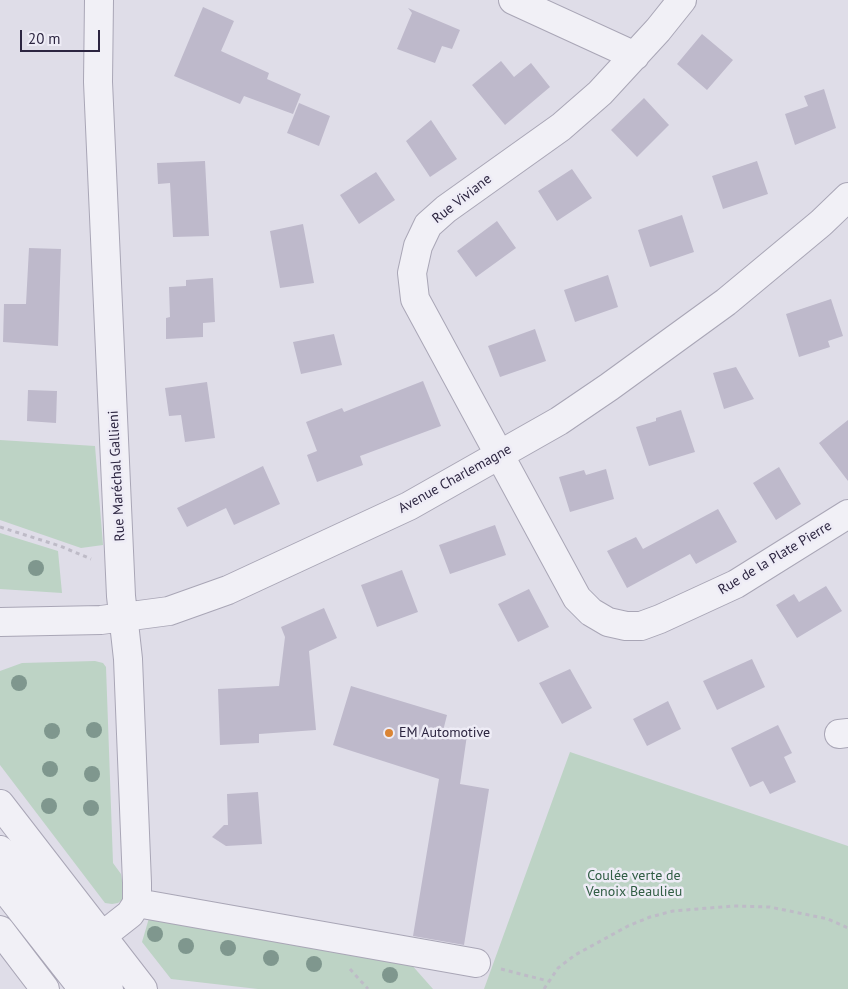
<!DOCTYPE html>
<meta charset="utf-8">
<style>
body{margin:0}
#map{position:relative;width:848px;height:989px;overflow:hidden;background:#dfdde8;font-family:"PT Sans",sans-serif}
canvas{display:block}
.scale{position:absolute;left:20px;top:30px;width:80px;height:22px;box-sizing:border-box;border:2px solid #2c2540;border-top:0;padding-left:6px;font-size:15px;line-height:18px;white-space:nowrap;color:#2c2540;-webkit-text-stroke:4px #eeecf6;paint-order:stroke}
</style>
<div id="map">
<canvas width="848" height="989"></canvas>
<div class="scale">20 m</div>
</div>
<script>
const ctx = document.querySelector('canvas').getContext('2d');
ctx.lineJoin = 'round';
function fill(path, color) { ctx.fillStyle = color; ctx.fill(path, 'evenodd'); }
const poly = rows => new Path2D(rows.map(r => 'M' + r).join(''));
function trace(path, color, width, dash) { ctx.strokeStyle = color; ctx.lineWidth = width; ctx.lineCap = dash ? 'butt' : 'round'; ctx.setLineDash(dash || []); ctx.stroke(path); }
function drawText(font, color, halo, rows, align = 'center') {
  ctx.font = font + ' "PT Sans",sans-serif'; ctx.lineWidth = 5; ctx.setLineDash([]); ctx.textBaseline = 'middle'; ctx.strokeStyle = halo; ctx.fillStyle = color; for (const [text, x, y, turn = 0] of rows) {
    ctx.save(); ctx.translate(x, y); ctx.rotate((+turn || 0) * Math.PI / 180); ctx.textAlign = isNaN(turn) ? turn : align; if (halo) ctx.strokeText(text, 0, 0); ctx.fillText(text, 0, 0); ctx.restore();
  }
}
fill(poly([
 [0,440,95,446,103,545,81,548,0,520],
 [0,533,58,551,62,593,0,589],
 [95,661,103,663,106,667,113,863,121,874,123,886,123,899,118,903,112,904,105,903,0,765,0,671,22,663],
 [570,752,848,846,848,989,484,989],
 [149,918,410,963,433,989,258,989,171,979,142,942]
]), '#bdd3c5');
fill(poly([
 [203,7,234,21,221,51,269,73,267,79,301,94,293,114,244,96,240,104,174,76],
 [408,8,460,30,452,49,442,46,435,63,397,49,412,13],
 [702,34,733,60,707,90,677,64],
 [501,61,514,77,531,63,550,87,505,125,472,85],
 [824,89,836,128,795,145,785,114,808,106,804,96],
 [644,98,669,125,637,157,611,130],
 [299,103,330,116,319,146,287,133],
 [431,120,457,159,430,177,406,141],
 [205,161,209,236,173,237,170,183,158,184,157,163],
 [757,161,768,194,723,209,712,176],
 [572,169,592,198,557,221,538,191],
 [376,172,395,200,359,224,340,195],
 [682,215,694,252,650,267,638,230],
 [497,221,516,248,476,277,457,251],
 [303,224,314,283,280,288,270,231],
 [29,248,61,249,58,346,3,342,4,304,26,304],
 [608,275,618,307,575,322,564,290],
 [213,278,215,322,203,323,203,337,166,339,166,318,170,317,169,287,186,286,186,280],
 [831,299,843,336,828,341,830,347,799,357,786,314],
 [535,329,546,361,500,377,488,346],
 [334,334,342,365,301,374,293,342],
 [736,367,754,399,724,409,713,373],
 [423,381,441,426,360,456,363,465,317,482,307,455,317,451,306,422,342,408,344,412],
 [207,382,215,438,185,442,181,415,169,416,165,388],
 [28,390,57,391,56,423,27,421],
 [681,410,695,452,649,466,636,427,656,421,656,418],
 [848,420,848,481,819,443],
 [263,466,280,504,234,525,226,508,187,527,177,508],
 [779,467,801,504,776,520,753,483],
 [606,469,614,499,570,512,559,477,584,470,586,475],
 [718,509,737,542,696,564,690,554,627,588,607,551,636,537,643,549],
 [495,525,506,555,450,574,439,545],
 [402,570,418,612,377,627,361,585],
 [826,586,842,611,797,638,776,605,794,594,799,602],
 [529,589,549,627,518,642,498,604],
 [324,608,337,638,309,651,316,730,259,734,259,743,220,745,218,689,279,686,285,637,281,627],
 [752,659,765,687,717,710,703,681],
 [570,669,592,708,562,724,539,683],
 [351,686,447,715,443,731,467,735,460,784,489,789,464,945,413,936,439,779,333,745],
 [668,701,681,729,647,746,633,719],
 [778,725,792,753,784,757,796,782,770,794,763,781,750,787,731,748],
 [258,792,262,844,226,846,212,837,224,825,228,825,227,794]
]), '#beb9cb');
const minor = poly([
 [99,0,98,82,121,596,128,659,137,883,137,903,130,914,102,936],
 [513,0,635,56],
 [682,0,658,30,600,93,561,127,446,209,428,225,418,246,412,273,415,299,577,598,591,612,608,622,626,626,641,626,660,619,736,584,848,514],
 [0,622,101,620,169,611,228,590,409,506,559,421,609,387,726,302,821,223,848,197],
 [839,734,848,733],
 [0,804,143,989],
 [0,850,109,989],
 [0,883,83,989],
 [137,903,476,963],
 [0,930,45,989]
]);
trace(minor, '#a9a6b6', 30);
trace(poly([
 [0,527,60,546,91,559],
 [350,969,368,989],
 [501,969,548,981],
 [544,989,558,968,575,955,628,926,650,917,673,911,734,906,770,907,828,919,848,928]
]), '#bebbc7', 3, [4, 4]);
trace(minor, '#f1f0f6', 28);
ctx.fillStyle = '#7f978e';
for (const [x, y] of [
 [36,568],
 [19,683],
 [94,730],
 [52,731],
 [50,769],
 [92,774],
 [49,806],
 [91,808],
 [155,934],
 [186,946],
 [228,948],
 [271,958],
 [314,964],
 [390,975]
]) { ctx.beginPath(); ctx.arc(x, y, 8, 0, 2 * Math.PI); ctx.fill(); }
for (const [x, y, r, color] of [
 [389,733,5,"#da8434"]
]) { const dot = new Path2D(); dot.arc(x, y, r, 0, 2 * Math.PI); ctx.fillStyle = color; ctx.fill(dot); trace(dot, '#eeecf6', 2); }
drawText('14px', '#2c2540', '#eeecf6', [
 ["Rue Viviane",462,199,-38],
 ["Rue Maréchal Gallieni",117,476,-93],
 ["Avenue Charlemagne",455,479,-29],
 ["Rue de la Plate Pierre",775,558,-31]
]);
drawText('14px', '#2c2540', '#eeecf6', [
 ["EM Automotive",399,733]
], 'left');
drawText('14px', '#315d44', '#eeecf6', [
 ["Coulée verte de",634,876],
 ["Venoix Beaulieu",634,892]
]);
</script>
